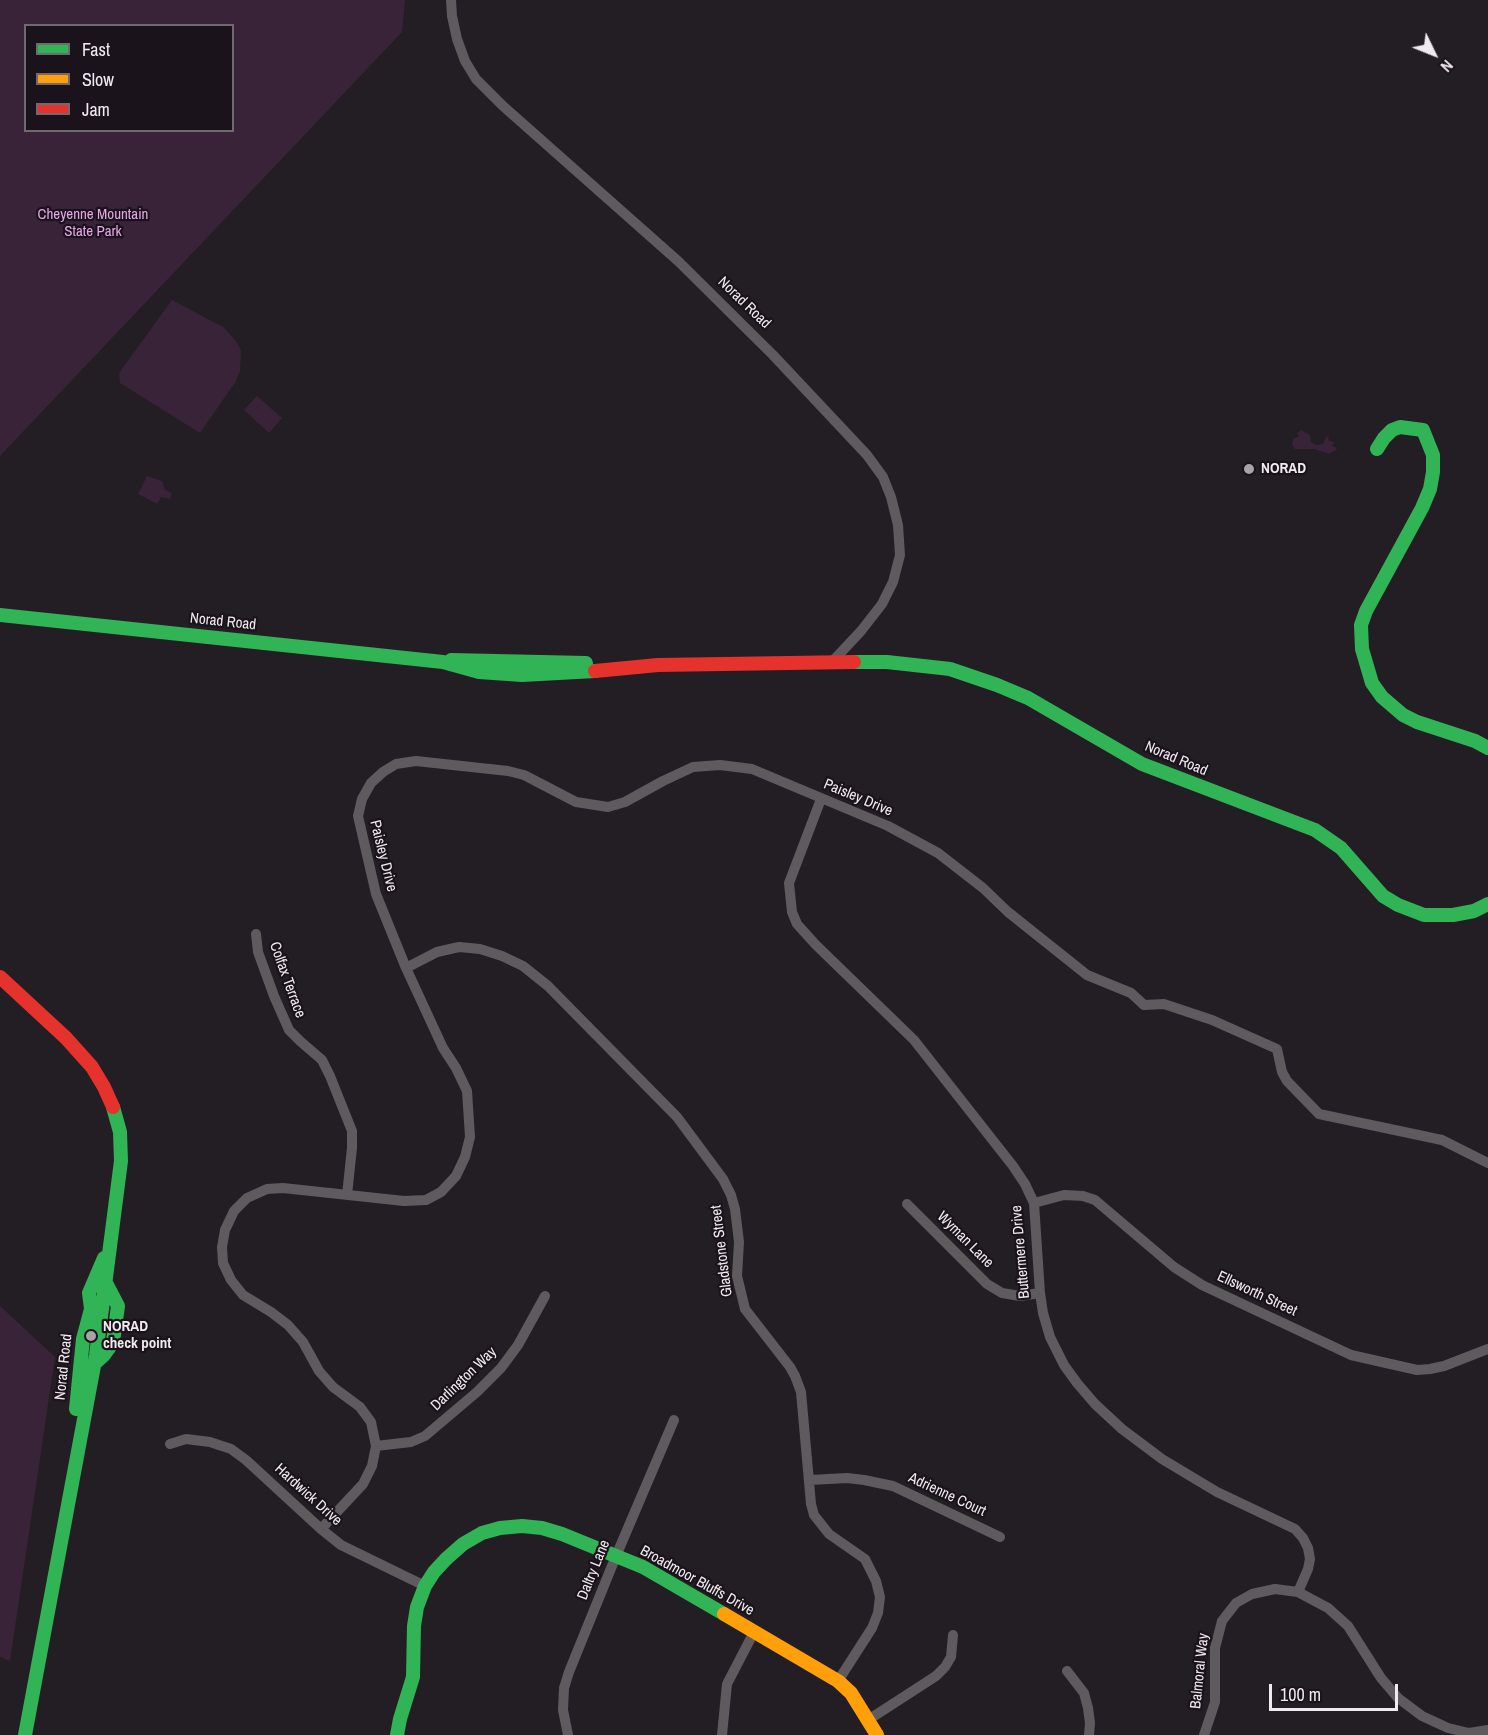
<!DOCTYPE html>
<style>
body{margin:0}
#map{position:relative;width:1488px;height:1735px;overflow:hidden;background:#231e23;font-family:"Archivo Narrow",sans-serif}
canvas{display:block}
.legend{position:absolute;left:24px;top:24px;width:210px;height:108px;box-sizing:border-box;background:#1b131b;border:2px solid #706970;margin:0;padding:8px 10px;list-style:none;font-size:18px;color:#f0eaf0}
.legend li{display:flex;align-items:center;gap:12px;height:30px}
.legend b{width:30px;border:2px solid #706970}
.north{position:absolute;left:1404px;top:24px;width:60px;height:60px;-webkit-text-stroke:4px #1b131b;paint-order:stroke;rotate:133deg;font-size:16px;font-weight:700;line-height:24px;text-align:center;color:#f0eaf0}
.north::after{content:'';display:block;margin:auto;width:21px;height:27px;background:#f0eaf0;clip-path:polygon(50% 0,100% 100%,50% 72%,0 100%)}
.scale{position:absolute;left:1269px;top:1684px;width:129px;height:27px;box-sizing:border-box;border:3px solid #f0eaf0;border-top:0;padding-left:8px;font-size:18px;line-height:21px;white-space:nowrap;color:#f0eaf0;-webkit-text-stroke:4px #1b131b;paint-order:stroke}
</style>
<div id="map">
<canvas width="1488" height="1735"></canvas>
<ul class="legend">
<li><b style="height:8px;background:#30b455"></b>Fast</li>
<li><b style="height:8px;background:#ff9f0a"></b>Slow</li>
<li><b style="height:8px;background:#e5322d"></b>Jam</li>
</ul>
<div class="north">N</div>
<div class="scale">100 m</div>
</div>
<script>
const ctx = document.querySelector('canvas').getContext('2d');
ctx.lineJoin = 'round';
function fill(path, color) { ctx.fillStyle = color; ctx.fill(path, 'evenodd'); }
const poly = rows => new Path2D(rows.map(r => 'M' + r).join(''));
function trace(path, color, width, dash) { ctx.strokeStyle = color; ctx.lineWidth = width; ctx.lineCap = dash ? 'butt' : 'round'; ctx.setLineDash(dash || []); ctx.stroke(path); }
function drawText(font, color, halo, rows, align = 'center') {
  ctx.font = font + ' "Archivo Narrow",sans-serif'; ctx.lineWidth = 4.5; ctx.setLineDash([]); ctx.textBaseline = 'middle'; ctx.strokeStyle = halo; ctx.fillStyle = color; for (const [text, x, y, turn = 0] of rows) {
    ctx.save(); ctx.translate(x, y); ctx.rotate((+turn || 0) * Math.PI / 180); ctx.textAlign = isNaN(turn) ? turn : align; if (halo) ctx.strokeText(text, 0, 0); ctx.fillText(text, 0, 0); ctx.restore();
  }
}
fill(poly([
 [0,0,405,0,402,32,0,456],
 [26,26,232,26,232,130,26,130],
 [172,300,223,327,236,341,241,351,240,371,236,381,200,433,120,383,119,373],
 [257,396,282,418,269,433,244,410],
 [1301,430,1310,435,1311,442,1316,445,1323,444,1326,437,1329,436,1328,440,1334,442,1332,446,1337,448,1336,450,1329,454,1315,449,1295,449,1292,444,1294,438,1299,437,1297,433],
 [147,476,162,481,165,490,172,493,170,499,161,497,157,504,138,494],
 [0,1306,55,1357,10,1661,0,1657]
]), '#392339');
trace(poly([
 [451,0,452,16,457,39,465,61,476,79,503,106,678,261,773,355,867,455,883,477,891,497,898,525,900,555,893,582,882,604,861,631,831,663],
 [821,799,789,883,792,912,797,924,816,945,914,1040,1013,1166,1025,1184,1034,1203,1040,1293,1043,1313,1050,1337,1064,1365,1077,1383,1095,1404,1122,1429,1162,1459,1217,1492,1295,1529,1303,1538,1308,1548,1310,1559,1308,1569,1298,1592],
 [256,934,258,952,274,996,289,1030,300,1041,322,1060,330,1076,352,1131,352,1148,347,1195],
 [406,968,437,952,459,947,480,949,502,956,523,966,548,986,677,1117,723,1179,731,1195,735,1209,739,1242,737,1276,745,1309,790,1367,795,1376,801,1392,811,1504,814,1515,829,1534,865,1559,876,1581,880,1597,878,1613,872,1628,838,1681],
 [1034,1203,1064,1195,1083,1196,1095,1200,1174,1267,1202,1285,1351,1355,1417,1370,1430,1369,1444,1366,1488,1349],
 [907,1204,987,1284,1002,1293,1020,1296,1040,1293],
 [170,1444,186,1439,210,1442,231,1449,246,1460,321,1529,341,1545,425,1586],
 [376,1446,411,1442,425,1436,477,1392,501,1368,518,1345,545,1296],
 [810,1480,847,1478,864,1480,893,1486,1000,1537],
 [321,1529,363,1484,372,1466,376,1446,371,1422,360,1407,333,1387,319,1371,303,1342,288,1325,271,1312,243,1295,231,1280,223,1263,222,1247,225,1230,234,1211,247,1198,267,1189,283,1188,404,1201,426,1200,441,1192,456,1176,465,1157,470,1137,467,1091,456,1068,443,1048,406,968,376,894,358,816,362,799,371,783,383,772,396,764,416,761,508,771,524,775,576,802,608,807,625,802,663,781,693,767,720,765,752,769,888,826,938,853,983,888,1008,912,1087,975,1131,993,1144,1005,1164,1004,1212,1020,1277,1049,1282,1072,1287,1081,1319,1114,1442,1140,1488,1163],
 [1067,1671,1084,1693,1088,1708,1090,1723,1089,1735],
 [868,1720,936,1676,945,1667,951,1657,953,1635],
 [568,1735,563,1710,564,1688,569,1672,616,1556,674,1420],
 [722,1735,727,1684,754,1632],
 [1204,1735,1215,1702,1215,1648,1222,1621,1236,1603,1252,1594,1275,1589,1298,1592,1328,1608,1348,1626,1381,1678,1398,1698,1422,1716,1448,1728,1469,1733,1488,1730]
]), '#5e5a5e', 10);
trace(poly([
 [1377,449,1384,438,1392,430,1400,427,1423,430,1433,455,1433,472,1430,489,1422,508,1366,611,1361,625,1362,649,1372,683,1382,697,1403,715,1417,722,1475,741,1488,748],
 [0,615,443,662,479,672,522,675,595,671],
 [451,660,586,663],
 [854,662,887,662,950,669,997,685,1028,698,1142,764,1315,830,1341,848,1383,896,1398,905,1424,915,1453,915,1474,911,1488,904],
 [94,1364,104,1355,112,1344,114,1335,118,1306,106,1283],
 [76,1409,83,1339,91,1309,89,1293,104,1258],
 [25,1735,96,1355,121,1161,120,1132,113,1107],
 [397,1735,400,1719,413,1677,414,1626,417,1607,425,1586,434,1572,446,1559,463,1544,482,1533,500,1528,522,1526,542,1528,562,1534,643,1567,724,1614]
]), '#30b455', 14);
trace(poly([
 [724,1614,838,1681,851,1693,877,1735]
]), '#ff9f0a', 14);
trace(poly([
 [595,671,658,665,854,662],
 [0,977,66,1038,92,1067,104,1087,113,1107]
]), '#e5322d', 14);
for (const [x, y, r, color] of [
 [1249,469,6,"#a8a3a8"],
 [91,1336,6,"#a8a3a8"]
]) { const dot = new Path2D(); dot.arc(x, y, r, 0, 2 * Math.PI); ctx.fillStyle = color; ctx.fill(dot); trace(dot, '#1b131b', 2); }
drawText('15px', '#e7a6e8', '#1b131b', [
 ["Cheyenne Mountain",93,215],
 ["State Park",93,232]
]);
drawText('15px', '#f0eaf0', '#1b131b', [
 ["Norad Road",744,303,44],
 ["Norad Road",223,622,6],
 ["Norad Road",1176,759,23],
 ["Paisley Drive",858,798,23],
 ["Paisley Drive",383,856,76],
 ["Colfax Terrace",287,980,70],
 ["Wyman Lane",965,1240,45],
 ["Gladstone Street",722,1251,-97],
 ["Buttermere Drive",1021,1252,-95],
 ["Ellsworth Street",1257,1294,25],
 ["Norad Road",64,1367,-84],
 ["Darlington Way",464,1379,-44],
 ["Hardwick Drive",308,1495,42],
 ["Adrienne Court",947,1495,25],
 ["Daltry Lane",594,1570,-68],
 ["Broadmoor Bluffs Drive",697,1581,29],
 ["Balmoral Way",1200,1671,-84]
]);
drawText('bold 15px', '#f0eaf0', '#1b131b', [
 ["NORAD",1261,469],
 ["NORAD",103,1327],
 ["check point",103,1344]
], 'left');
</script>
